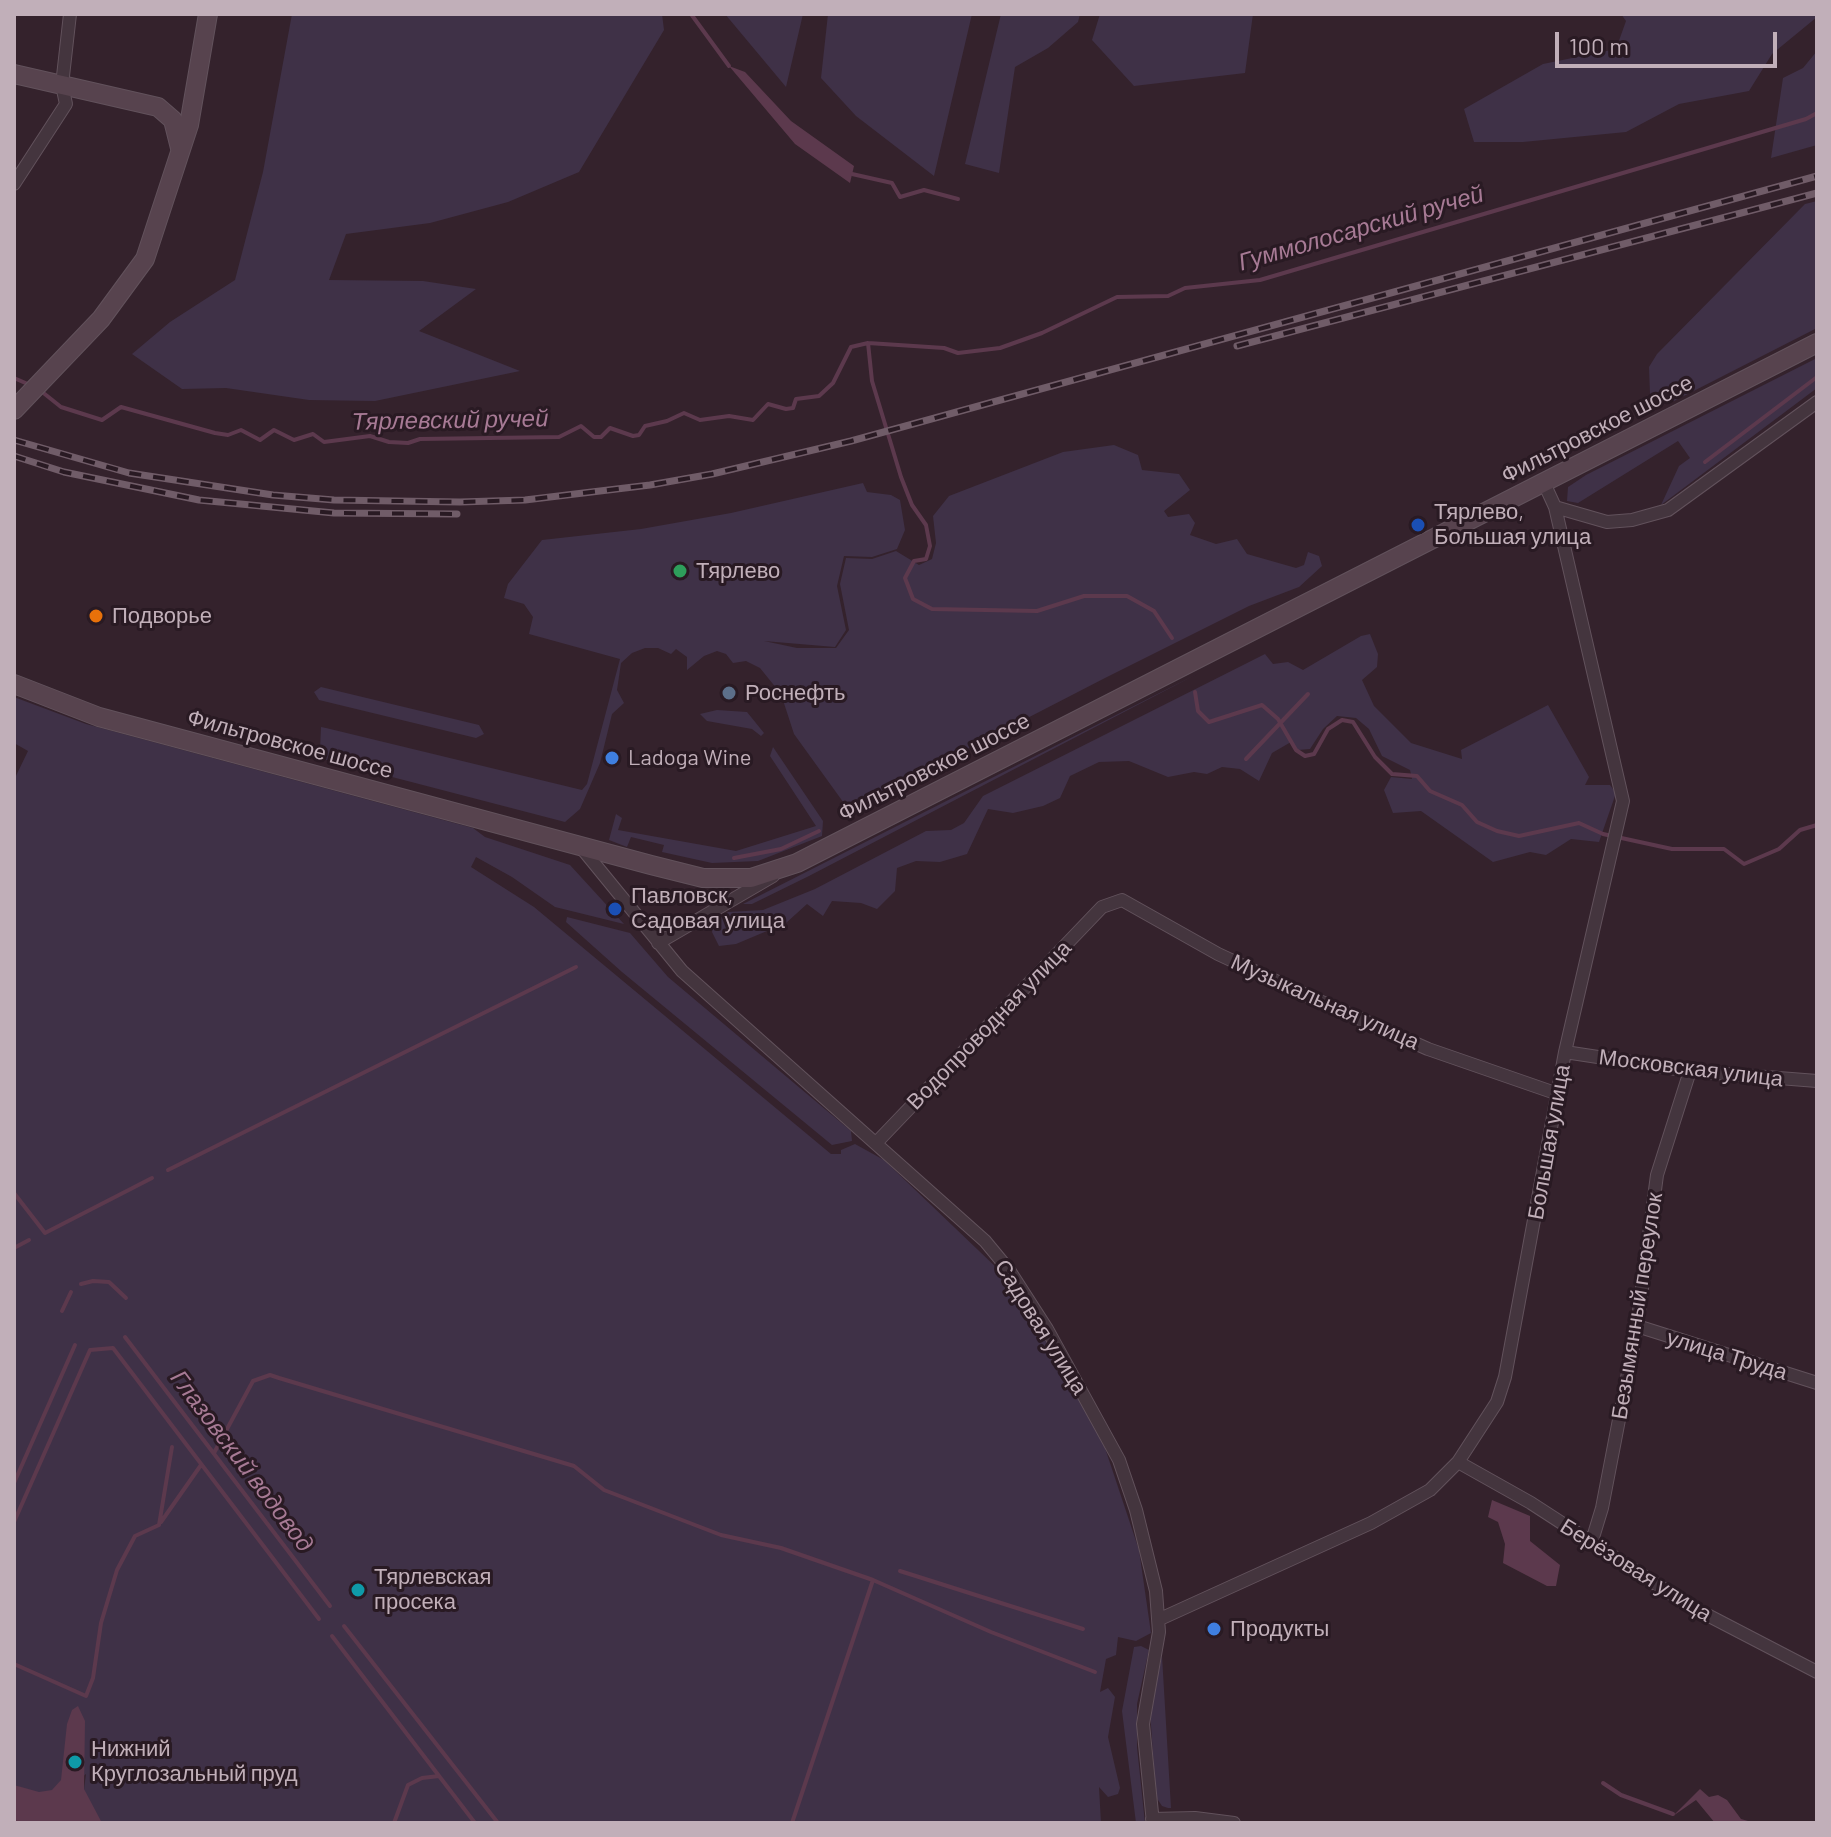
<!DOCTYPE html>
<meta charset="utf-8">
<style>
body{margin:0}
#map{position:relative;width:1831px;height:1837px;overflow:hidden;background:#34222c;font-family:Barlow,sans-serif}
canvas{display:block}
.frame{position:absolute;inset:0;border:16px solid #c1afb9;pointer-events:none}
.scale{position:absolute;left:1555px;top:32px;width:222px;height:36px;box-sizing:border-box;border:4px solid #c1afb9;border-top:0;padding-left:10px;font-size:24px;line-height:28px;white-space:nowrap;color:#c1afb9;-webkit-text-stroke:6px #291a23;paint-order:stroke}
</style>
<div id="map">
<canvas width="1831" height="1837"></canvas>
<div class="frame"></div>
<div class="scale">100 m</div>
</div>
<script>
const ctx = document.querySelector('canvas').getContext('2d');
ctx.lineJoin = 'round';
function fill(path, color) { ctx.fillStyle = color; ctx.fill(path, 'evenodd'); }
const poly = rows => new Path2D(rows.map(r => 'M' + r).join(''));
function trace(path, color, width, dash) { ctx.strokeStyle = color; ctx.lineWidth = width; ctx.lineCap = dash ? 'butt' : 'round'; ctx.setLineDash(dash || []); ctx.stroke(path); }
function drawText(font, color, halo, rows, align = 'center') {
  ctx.font = font + ' Barlow,sans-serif'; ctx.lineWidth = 6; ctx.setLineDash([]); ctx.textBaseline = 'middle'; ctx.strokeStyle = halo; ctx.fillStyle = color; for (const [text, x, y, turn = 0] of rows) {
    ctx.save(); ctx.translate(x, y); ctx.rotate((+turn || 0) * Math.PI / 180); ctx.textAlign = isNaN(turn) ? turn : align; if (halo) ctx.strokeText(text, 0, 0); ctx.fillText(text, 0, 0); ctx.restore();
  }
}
fill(poly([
 [292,14,662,14,664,30,579,172,508,202,430,223,346,234,329,280,423,281,476,289,419,331,520,371,375,401,309,400,226,388,182,389,132,354,170,322,235,280,263,172],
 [725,14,803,14,786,87],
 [828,14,972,14,934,176,856,116,821,78],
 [1001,14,1080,14,1078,22,1048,48,1015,67,999,173,965,164],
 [1100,14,1253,14,1245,73,1134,86,1092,40],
 [1621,14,1817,14,1817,17,1772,54,1749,91,1679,104,1626,132,1523,142,1474,142,1464,109,1543,64,1616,49,1626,21],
 [1817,51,1817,145,1771,158,1783,78,1803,68],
 [1817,201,1817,328,1674,401,1666,402,1650,394,1649,367,1657,354,1805,204],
 [1817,358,1817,388,1661,505,1679,466,1690,458,1678,441,1578,503,1567,501,1568,487,1586,475],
 [1114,445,1138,455,1142,470,1179,474,1190,490,1164,511,1168,517,1189,514,1195,523,1190,535,1216,544,1237,539,1247,554,1296,568,1304,565,1308,552,1319,556,1322,566,1299,587,1249,606,1105,678,882,793,864,807,846,806,794,734,781,694,760,668,746,661,733,663,726,654,717,651,704,656,687,670,687,657,676,649,671,654,658,648,645,648,632,653,621,663,617,690,624,703,612,714,600,763,580,809,565,822,323,759,317,751,320,750,321,727,326,728,582,790,587,784,620,659,529,634,533,617,524,604,504,598,508,584,542,540,641,529,731,513,863,483,867,492,891,495,900,500,905,530,897,549,872,557,844,556,837,586,846,630,835,647,764,641,797,648,836,648,849,630,840,584,846,558,872,559,896,551,919,565,932,559,936,543,933,516,949,496,1063,452],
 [1370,634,1378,654,1377,667,1362,680,1374,706,1411,743,1462,759,1461,750,1548,705,1589,777,1585,785,1610,785,1616,793,1599,842,1571,839,1546,855,1530,852,1493,862,1421,811,1393,813,1384,790,1391,777,1412,779,1410,770,1382,756,1369,729,1356,718,1337,716,1323,729,1310,749,1298,750,1291,742,1272,753,1259,781,1240,769,1222,767,1207,774,1194,772,1168,777,1129,761,1099,762,1070,776,1060,798,1043,806,1013,813,988,809,967,854,940,862,916,861,897,868,895,891,877,909,861,903,832,901,823,916,807,904,786,923,736,944,719,946,712,932,714,923,728,912,763,910,815,889,926,831,951,830,964,823,983,796,1265,654,1273,664,1288,662,1303,670,1361,636],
 [1199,673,809,876,752,904,743,904],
 [321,687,479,725,484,734,476,738,319,700,314,692],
 [14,697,86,724,473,828,485,837,570,865,624,924,555,907,512,877,476,857,471,867,534,907,831,1154,841,1154,841,1150,855,1144,884,1160,1001,1272,1052,1350,1105,1448,1139,1550,1151,1633,1136,1641,1118,1637,1116,1655,1106,1659,1100,1692,1108,1688,1115,1697,1108,1737,1120,1788,1118,1794,1108,1797,1099,1787,1101,1823,91,1823,84,1789,86,1774,64,1792,32,1792,14,1785,14,780,28,751,14,743],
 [717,710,747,712,764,733,761,736,752,729,707,721,700,714],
 [773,747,823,821,822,836,758,861,712,863,662,852,664,845,631,837,627,847,609,840,616,814,622,818,618,830,736,851,816,826,770,756],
 [567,917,630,933,668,977,851,1131,852,1141,832,1145,622,972,566,922],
 [1141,1646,1149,1650,1137,1704,1137,1747,1145,1823,1136,1823,1122,1711,1134,1647],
 [1162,1656,1171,1808,1168,1808,1162,1806,1156,1797,1150,1711]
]), '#3f3147');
fill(poly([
 [729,66,745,72,791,121,854,166,850,183,795,144],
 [1492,1500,1530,1516,1530,1541,1560,1565,1556,1586,1547,1586,1503,1563,1505,1544,1498,1522,1488,1517],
 [78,1706,85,1721,84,1789,102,1823,14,1823,14,1785,39,1792,52,1790,61,1780,67,1724,72,1710],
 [1700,1789,1709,1797,1718,1795,1727,1800,1741,1819,1755,1823,1715,1823,1696,1800,1673,1816]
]), '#5c394d');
trace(poly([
 [691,14,729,66],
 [852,174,892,183,900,197,924,190,958,199],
 [868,343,872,381,901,477,912,505,926,525,930,546,926,559,914,561,905,578,913,599,932,609,1037,611,1084,596,1127,596,1154,611,1172,638],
 [14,378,30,385],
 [41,391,61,407,102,420,121,407,215,433,228,435,241,430,260,440,274,430,294,440,313,434,324,442,370,436,389,442,408,443,420,439,559,437,581,426,594,437,601,437,610,428,633,436,639,435,645,426,667,421,684,413,700,420,729,416,753,420,768,404,786,409,793,408,796,399,819,396,833,383,851,347,868,343,944,348,958,353,1000,348,1042,333,1117,297,1168,296,1185,288,1260,280,1806,119,1817,113],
 [1705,462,1817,377],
 [1195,692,1198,711,1209,722,1262,705,1278,719,1296,750,1305,756,1314,754,1328,729,1342,720,1353,722,1375,757,1392,774,1417,776,1430,791,1462,805,1477,822,1497,831,1519,836,1579,823,1603,834,1672,849,1724,849,1744,864,1779,849,1800,830,1817,825],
 [1246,759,1308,694],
 [734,858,781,849,819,831],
 [168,1170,576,967],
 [14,1193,45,1233,152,1178],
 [14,1248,29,1240],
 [81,1284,93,1281,109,1282,126,1298],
 [62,1311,71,1292],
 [125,1337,330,1606],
 [214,1453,253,1381,270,1375,279,1378,574,1466,604,1490,721,1535,781,1548,873,1580,991,1632,1095,1672],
 [14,1483,75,1345],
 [14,1522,90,1350,113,1348,319,1619],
 [161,1522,201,1465],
 [900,1571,1083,1629],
 [344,1626,498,1823],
 [332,1636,475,1823],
 [14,1664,86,1696,93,1678,101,1623,117,1570,135,1536,159,1525,172,1447],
 [1603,1783,1621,1795,1673,1814],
 [394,1823,408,1785,422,1778,439,1776],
 [792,1823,873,1580]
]), '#5c394d', 4);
const minor = poly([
 [14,184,66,104,62,85,70,14],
 [1555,507,1607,522,1632,520,1668,510,1817,402],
 [580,846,682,971,985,1241,1009,1270,1047,1329,1119,1460,1136,1510,1156,1591,1159,1632,1143,1724,1153,1823],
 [658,943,773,876],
 [1565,1052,1690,1071,1817,1081],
 [877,1142,1102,907,1122,900,1218,954,1306,995,1428,1049,1558,1094],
 [1637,1326,1817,1383],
 [1458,1462,1531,1503,1690,1606,1817,1672],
 [1591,1544,1602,1508,1637,1326,1657,1175,1690,1071],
 [1160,1619,1371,1523,1430,1490,1458,1462,1497,1402,1505,1377,1565,1052,1623,801,1555,507,1544,483],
 [1152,1819,1195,1818,1234,1823]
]);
const secondary = poly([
 [14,74,158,107,173,120,180,148],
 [14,410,101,319,145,259,189,125,208,14],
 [14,684,99,717,651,865,703,878,751,878,797,863,1817,343]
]);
trace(minor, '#62525c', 14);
trace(secondary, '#62525c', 20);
trace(minor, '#44353e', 12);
trace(secondary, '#57434e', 18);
const rail = poly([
 [1237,346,1817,193],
 [14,440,129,473,273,495,334,500,460,502,525,500,650,485,712,474,851,441,1817,176],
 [14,456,64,472,199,500,334,513,457,514]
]);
trace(rail, '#705c68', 7);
trace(rail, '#291a23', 4, [12]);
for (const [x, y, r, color] of [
 [1418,525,8,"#1a4fb4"],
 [680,571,8,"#2e9e5b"],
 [96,616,8,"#e8710a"],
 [729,693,8,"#5c6f8a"],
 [612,758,8,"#3f7fe0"],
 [615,909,8,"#1a4fb4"],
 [358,1590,8,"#0f9aa8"],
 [1214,1629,8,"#3f7fe0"],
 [75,1762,8,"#0f9aa8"]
]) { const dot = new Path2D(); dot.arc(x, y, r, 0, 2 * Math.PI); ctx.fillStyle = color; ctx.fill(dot); trace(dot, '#291a23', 3); }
drawText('22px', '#c1afb9', '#291a23', [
 ["Фильтровское шоссе",1597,429,-27],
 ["Фильтровское шоссе",290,744,15],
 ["Фильтровское шоссе",934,767,-27],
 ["Музыкальная улица",1325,1002,24],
 ["Водопроводная улица",989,1025,-46],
 ["Московская улица",1691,1068,7],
 ["Большая улица",1549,1142,-80],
 ["Безымянный переулок",1637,1306,-81],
 ["Садовая улица",1041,1327,58],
 ["улица Труда",1727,1355,17],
 ["Берёзовая улица",1636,1570,32]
]);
drawText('22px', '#c1afb9', '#291a23', [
 ["Тярлево,",1434,512],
 ["Большая улица",1434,537],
 ["Тярлево",696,571],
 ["Подворье",112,616],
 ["Роснефть",745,693],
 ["Ladoga Wine",628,758],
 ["Павловск,",631,896],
 ["Садовая улица",631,921],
 ["Тярлевская",374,1577],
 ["просека",374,1602],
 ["Продукты",1230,1629],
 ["Нижний",91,1749],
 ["Круглозальный пруд",91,1774]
], 'left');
drawText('italic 24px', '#a77a95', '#291a23', [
 ["Гуммолосарский ручей",1361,228,-16],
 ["Тярлевский ручей",450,420,-1],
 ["Глазовский водовод",242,1461,53]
]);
</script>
